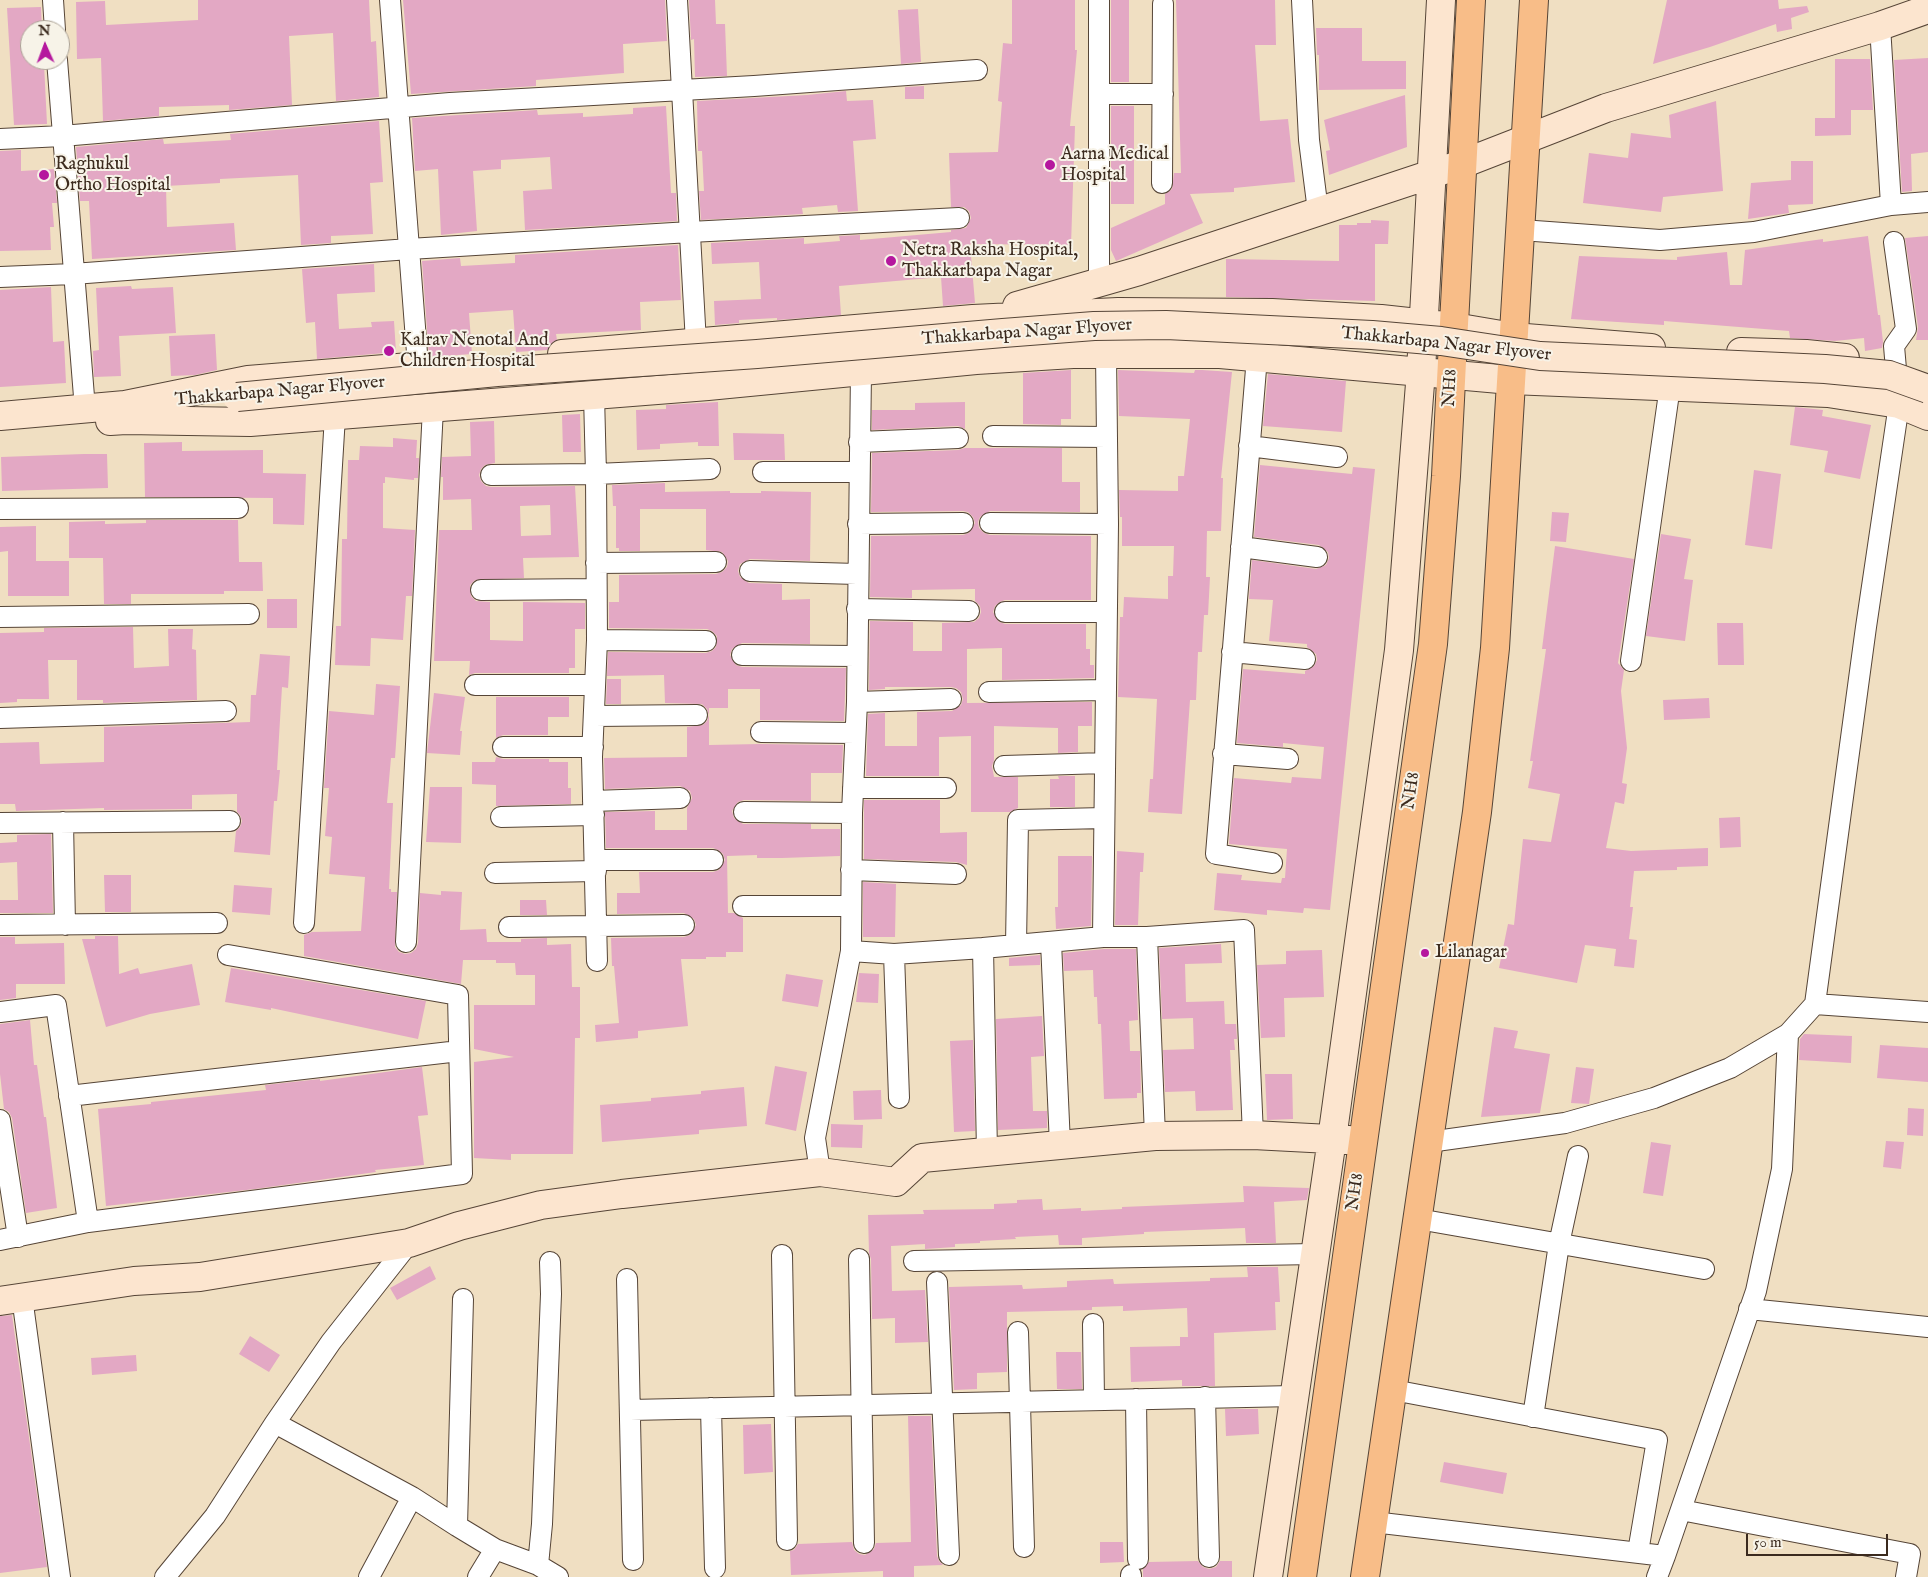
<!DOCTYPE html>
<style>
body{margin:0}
#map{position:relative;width:1928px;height:1577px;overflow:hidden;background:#f0dfc2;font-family:"IM FELL English",serif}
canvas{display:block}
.north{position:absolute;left:20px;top:20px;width:50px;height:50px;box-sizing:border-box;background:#f7f3e8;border:1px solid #aca397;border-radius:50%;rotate:358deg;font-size:14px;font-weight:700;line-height:20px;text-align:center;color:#3b2a1e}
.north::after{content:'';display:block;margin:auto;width:18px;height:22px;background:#b5179e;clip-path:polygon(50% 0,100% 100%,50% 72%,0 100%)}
.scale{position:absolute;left:1746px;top:1534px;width:142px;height:22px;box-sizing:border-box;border:2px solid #3b2a1e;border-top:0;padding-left:6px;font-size:15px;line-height:18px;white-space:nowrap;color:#3b2a1e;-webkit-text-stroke:4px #f7f3e8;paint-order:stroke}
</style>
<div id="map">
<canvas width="1928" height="1577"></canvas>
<div class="north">N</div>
<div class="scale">50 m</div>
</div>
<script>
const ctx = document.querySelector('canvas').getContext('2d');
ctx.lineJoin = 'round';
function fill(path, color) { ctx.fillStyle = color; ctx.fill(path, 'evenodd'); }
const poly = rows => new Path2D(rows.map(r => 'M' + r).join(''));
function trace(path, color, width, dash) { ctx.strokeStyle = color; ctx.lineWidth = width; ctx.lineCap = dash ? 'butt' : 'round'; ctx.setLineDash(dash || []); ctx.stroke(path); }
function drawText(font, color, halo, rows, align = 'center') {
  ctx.font = font + ' "IM FELL English",serif'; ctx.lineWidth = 4; ctx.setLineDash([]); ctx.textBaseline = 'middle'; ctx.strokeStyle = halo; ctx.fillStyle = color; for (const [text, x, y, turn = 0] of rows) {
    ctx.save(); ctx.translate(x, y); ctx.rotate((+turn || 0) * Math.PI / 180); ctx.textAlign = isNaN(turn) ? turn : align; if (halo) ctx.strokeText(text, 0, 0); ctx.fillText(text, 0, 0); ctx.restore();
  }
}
fill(poly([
 [198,0,369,0,371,42,376,41,379,97,336,101,333,33,289,36,292,105,229,110,229,105,159,107,159,116,103,121,101,58,77,59,76,2,105,1,106,25,198,20],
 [403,0,665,0,667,41,623,44,624,73,536,80,536,86,411,94],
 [689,0,715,0,716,24,725,24,727,76,695,77,694,39,691,40],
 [1012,0,1075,0,1075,50,1077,50,1070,126,1075,126,1071,245,970,244,975,303,943,306,941,277,839,286,841,315,777,320,777,318,739,320,739,323,715,325,714,301,761,299,759,262,712,264,711,243,804,238,804,244,840,241,839,236,860,235,860,240,951,232,951,230,966,228,971,218,969,211,964,207,951,207,949,153,998,152,1002,102,998,101,1003,43,1012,44],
 [1111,0,1129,0,1129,82,1111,82],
 [1176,0,1275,0,1276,45,1255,45,1260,121,1288,119,1295,182,1234,188,1234,192,1190,194,1203,223,1116,261,1111,250,1111,228,1165,204,1165,194,1172,189,1174,173,1181,173],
 [1667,0,1778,0,1779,9,1807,6,1809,12,1791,18,1792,29,1777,32,1776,24,1710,47,1653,64],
 [41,7,42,30,30,30,30,64,44,64,47,124,14,125,7,8],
 [918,9,921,62,901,64,898,10],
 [1316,28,1362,28,1362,61,1406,61,1406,89,1319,90,1319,55,1317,55],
 [1928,58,1928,152,1911,154,1912,191,1902,192,1894,60],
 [1835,59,1870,59,1873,110,1851,110,1851,135,1815,136,1815,118,1835,118],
 [924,86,924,99,905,99,905,87],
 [846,91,847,101,873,100,876,139,853,141,858,211,838,212,837,205,802,208,803,214,701,220,699,191,704,191,702,151,698,151,697,101,807,95],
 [1405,95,1407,147,1329,175,1326,151,1330,150,1324,120],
 [1716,101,1723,191,1663,197,1661,212,1583,203,1589,153,1628,158,1631,133,1671,138,1669,115],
 [666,106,671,193,676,193,677,221,525,230,523,191,552,189,550,157,501,160,501,169,473,171,477,231,441,235,438,169,415,171,412,118,537,110,538,115,583,113,583,117,633,114,633,108],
 [1111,106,1134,106,1134,204,1111,204],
 [379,121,383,182,370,183,373,234,331,236,331,243,301,245,298,175,220,179,220,183,166,186,167,227,234,223,236,250,92,259,89,201,80,201,76,147,163,139,164,144,231,140,230,134],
 [21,150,21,171,54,169,57,203,52,203,54,227,50,227,51,250,0,251,0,151],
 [1791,161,1813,161,1813,204,1788,205,1789,213,1748,219,1751,183,1791,180],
 [1371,220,1389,221,1388,244,1375,244,1375,301,1226,297,1226,259,1339,261,1339,225,1357,225,1357,223,1371,223],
 [1868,236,1878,315,1880,315,1883,342,1882,348,1865,351,1864,338,1835,341,1790,338,1789,331,1664,321,1664,325,1571,319,1579,256,1677,260,1677,257,1727,252,1730,285,1742,285,1745,250,1823,239,1823,242],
 [1928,236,1928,340,1916,340,1918,327,1905,238],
 [678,245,681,300,640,302,641,330,556,334,557,340,553,342,547,350,516,352,513,310,469,313,472,354,429,357,422,261,460,258,461,266,515,263,515,255],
 [374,264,375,292,337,294,339,329,372,327,371,322,394,321,396,352,317,359,315,322,306,323,302,269],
 [131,286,132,289,173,287,176,333,119,336,121,376,94,377,93,351,99,350,96,288],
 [51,287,53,342,64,341,66,383,0,387,0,290],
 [215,334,217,370,195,375,171,376,169,336],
 [1071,370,1071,419,1061,419,1061,425,1023,424,1023,373],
 [1118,370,1194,373,1195,370,1202,370,1232,372,1221,478,1223,478,1221,531,1207,531,1206,577,1210,577,1208,615,1204,615,1202,652,1198,652,1196,700,1190,700,1182,814,1148,812,1150,779,1153,779,1157,699,1118,697,1120,617,1123,617,1124,597,1168,599,1168,576,1173,576,1174,546,1122,546,1122,517,1120,517,1119,490,1178,491,1178,476,1184,476,1190,419,1119,416],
 [1268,374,1346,381,1342,432,1263,426],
 [718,402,719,446,698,446,698,442,660,444,660,449,637,450,636,410,666,409,666,405],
 [965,402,965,429,958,426,872,430,872,410,915,410,915,403],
 [1795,407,1823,410,1822,416,1871,425,1860,479,1824,472,1828,451,1790,445],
 [580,414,581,452,563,452,562,415],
 [494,421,495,463,485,465,481,469,479,475,481,481,486,486,491,487,575,486,579,557,523,558,524,578,475,580,470,585,471,596,476,601,490,602,490,640,523,641,523,602,585,603,585,629,575,629,575,668,569,668,569,673,475,673,469,675,470,661,434,661,439,530,472,530,471,499,443,500,443,477,441,477,442,457,471,456,470,422],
 [550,505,551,535,521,536,520,506],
 [733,433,784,434,785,460,734,460],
 [393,438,417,440,416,458,419,458,418,478,414,478,414,480,385,477,385,483,383,483,383,528,415,530,412,596,406,596,403,640,371,638,370,666,335,665,336,626,341,626,342,539,347,539,348,460,359,460,360,446,393,447],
 [182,442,182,451,263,450,263,473,306,474,304,525,273,524,273,498,145,497,144,443],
 [965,448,1062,448,1062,482,1080,482,1080,512,990,511,980,517,978,522,979,528,984,533,990,535,1091,536,1091,600,1005,600,1000,602,995,606,993,612,999,622,1005,624,1086,624,1086,649,1090,649,1090,665,1094,665,1094,678,1002,680,1002,648,967,649,967,703,1092,702,1092,726,1078,726,1078,752,1058,753,1058,728,994,726,994,760,992,766,994,777,1018,777,1018,808,1010,812,971,812,971,736,939,737,939,776,866,776,868,714,885,713,885,746,917,746,917,712,952,711,961,705,963,699,961,692,956,688,951,687,885,687,885,689,869,690,870,621,913,622,913,651,942,651,942,623,974,622,979,618,981,612,980,606,975,601,975,589,912,590,912,598,870,597,871,536,963,535,969,533,975,523,973,517,968,512,963,511,871,512,872,453,958,450],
 [84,454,107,454,108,488,2,491,1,457],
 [1260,465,1352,474,1353,467,1375,469,1330,910,1304,908,1303,913,1267,910,1267,915,1214,910,1217,873,1242,875,1241,880,1281,883,1282,878,1285,878,1287,849,1229,844,1234,778,1291,783,1292,777,1321,779,1324,747,1283,743,1283,747,1237,743,1243,669,1305,674,1305,671,1314,666,1317,660,1316,654,1307,647,1307,644,1269,641,1273,600,1249,599,1252,560,1316,569,1326,565,1329,558,1328,552,1319,545,1254,537],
 [1754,470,1781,474,1772,549,1745,545],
 [665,483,665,492,730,491,730,493,761,493,761,491,811,492,810,561,750,559,740,564,738,571,740,577,749,583,782,584,782,600,810,599,810,644,742,643,732,649,730,655,736,665,742,667,846,668,844,721,760,720,760,689,728,689,728,708,709,708,709,745,760,744,843,745,842,773,811,773,811,801,744,800,738,802,732,811,734,818,743,824,811,824,811,829,840,829,840,856,782,858,757,858,757,855,727,856,728,913,734,913,743,918,743,952,726,952,726,957,706,957,706,959,681,959,688,1026,638,1031,638,1038,596,1042,595,1025,619,1023,614,966,612,966,611,938,684,937,690,935,696,925,694,919,684,913,617,914,617,893,640,893,639,872,713,872,719,870,725,860,723,854,718,850,713,848,606,848,605,812,655,811,655,830,687,830,687,808,692,798,690,791,680,786,605,789,604,758,687,757,687,727,703,725,707,721,709,715,707,709,702,704,665,703,664,675,607,676,608,652,706,653,712,651,716,647,717,636,712,631,707,629,609,628,609,602,619,602,619,575,716,574,722,572,727,567,728,561,722,552,706,550,706,509,640,509,640,551,619,551,619,548,616,548,616,506,613,506,612,485],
 [1552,512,1569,513,1566,542,1550,541],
 [146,520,238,520,239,562,262,562,263,591,224,591,224,594,131,594,131,604,104,604,103,558,69,558,69,522,105,521,105,524,146,523],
 [36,526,36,561,69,561,69,596,8,596,8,551,0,552,0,527],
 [1661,534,1691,539,1684,579,1693,580,1685,641,1646,636],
 [1555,546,1634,559,1618,663,1624,670,1621,691,1627,748,1622,783,1627,784,1624,804,1615,802,1606,848,1631,851,1708,848,1708,866,1677,867,1677,870,1634,871,1630,907,1633,907,1629,939,1637,940,1634,968,1614,966,1616,949,1585,945,1577,983,1499,968,1508,924,1514,925,1523,839,1551,842,1560,794,1528,788,1533,761,1530,761,1546,649,1542,649],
 [267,599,297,599,297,628,267,628],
 [1717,623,1743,623,1744,665,1718,665],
 [133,627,134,668,169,666,168,629,193,629,192,649,196,650,197,700,103,703,103,700,77,700,77,660,48,660,49,699,17,699,17,702,0,703,0,633,44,632,44,628],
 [260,654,290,656,288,688,282,687,277,770,280,770,277,801,274,801,270,855,234,852,236,831,240,827,242,821,240,815,237,812,237,794,192,795,192,809,104,810,104,808,16,811,15,804,0,804,0,743,39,742,40,764,104,762,104,727,250,722,251,695,256,695],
 [607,679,621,679,621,704,606,704],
 [376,684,400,686,395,758,391,758,387,803,393,803,389,889,391,889,391,892,397,892,395,947,399,952,405,954,411,953,416,949,418,943,420,893,441,895,441,891,462,892,460,930,486,929,487,942,521,942,521,939,547,938,547,945,571,944,572,987,580,987,580,1038,575,1038,573,1154,511,1154,511,1160,474,1158,474,1062,514,1057,474,1049,474,1005,535,1005,535,975,516,975,515,963,496,963,496,960,463,960,461,984,304,956,304,935,312,932,361,931,365,877,329,874,332,837,325,836,329,788,324,788,329,711,374,715],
 [434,693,465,697,460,731,462,731,460,755,427,753],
 [496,697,569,697,569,717,548,717,548,735,503,735,496,738],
 [1709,698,1710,718,1664,720,1663,700],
 [496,757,503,759,549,759,549,762,568,762,568,788,571,788,571,804,496,806,496,785,472,784,472,762,495,762],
 [1058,776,1075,776,1075,807,1050,807,1050,779,1059,779],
 [430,787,462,787,461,843,426,842],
 [864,800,940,800,940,833,967,832,967,865,956,862,864,859],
 [1740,817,1741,847,1720,848,1719,818],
 [51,834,53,913,0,913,0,900,18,900,18,896,17,862,0,863,0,843,17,842,17,835],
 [1117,851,1144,853,1143,872,1140,872,1138,925,1115,925],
 [1058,856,1092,856,1091,926,1056,929,1055,907,1058,907],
 [104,875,131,875,131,912,105,912],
 [863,882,896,884,895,937,863,937],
 [234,885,272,888,270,915,232,912],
 [520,900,546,900,547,915,520,915],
 [95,936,118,936,119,974,138,968,140,974,192,964,200,1005,150,1014,106,1027,82,939,95,939],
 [0,937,15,937,15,944,64,943,65,984,16,984,16,998,0,1000],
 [1221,944,1222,963,1185,964,1186,1002,1224,1001,1225,1024,1236,1024,1237,1039,1234,1039,1235,1050,1230,1050,1233,1110,1196,1111,1195,1091,1165,1092,1163,1050,1194,1049,1193,1018,1162,1019,1159,948],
 [1104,949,1136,949,1138,1020,1129,1021,1130,1051,1140,1051,1141,1093,1137,1093,1137,1098,1104,1099,1101,1024,1098,1024,1097,997,1094,997,1093,970,1064,971,1063,953],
 [1322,950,1324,997,1284,998,1285,1037,1261,1038,1257,965,1286,964,1286,951],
 [1040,955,1040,965,1009,966,1009,958],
 [231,968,426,1001,418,1039,271,1008,271,1010,225,1002],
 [859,973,879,974,878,1003,856,1002],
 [786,974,823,980,818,1007,782,1001],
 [1042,1016,1044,1056,1031,1057,1033,1111,1047,1111,1047,1128,998,1130,996,1019],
 [30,1020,34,1065,37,1065,44,1117,46,1117,57,1208,26,1213,12,1118,9,1112,4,1109,0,1074,0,1024],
 [1494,1027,1518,1031,1514,1048,1550,1054,1540,1113,1481,1117],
 [1804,1034,1852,1036,1851,1063,1799,1060,1800,1039],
 [973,1040,975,1131,954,1132,950,1041],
 [1880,1045,1928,1048,1928,1082,1877,1078],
 [775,1066,807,1072,796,1131,765,1124],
 [422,1067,428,1115,418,1116,424,1165,375,1170,376,1172,255,1189,106,1206,98,1109,151,1104,151,1102,266,1090,265,1085,320,1079,320,1081],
 [1576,1067,1594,1069,1589,1104,1571,1103],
 [1265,1074,1292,1074,1293,1119,1267,1120],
 [744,1087,747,1126,699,1130,699,1134,602,1142,600,1105,651,1101,651,1098,701,1094,701,1091],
 [881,1090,882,1119,854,1120,853,1091],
 [1908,1108,1924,1109,1923,1136,1907,1135],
 [831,1124,863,1125,862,1148,831,1147],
 [1886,1141,1904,1142,1901,1169,1883,1167],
 [1651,1142,1671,1145,1663,1196,1643,1193],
 [1243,1186,1309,1188,1307,1200,1274,1202,1276,1243,1246,1243,1245,1228,1144,1232,1144,1234,1082,1238,1082,1245,1059,1245,1058,1235,1015,1237,1016,1239,980,1241,980,1243,955,1244,955,1247,925,1249,925,1244,891,1246,892,1291,925,1290,928,1342,895,1343,895,1318,872,1319,871,1259,869,1253,868,1215,924,1214,923,1210,994,1209,994,1204,1017,1203,1017,1200,1042,1199,1043,1210,1081,1208,1081,1211,1122,1209,1122,1207,1244,1202],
 [430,1266,436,1279,397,1300,390,1288],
 [1247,1267,1278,1267,1280,1302,1275,1302,1276,1330,1214,1333,1215,1386,1182,1386,1182,1380,1131,1382,1130,1347,1180,1346,1180,1337,1188,1337,1187,1308,1123,1311,1123,1306,1092,1307,1092,1310,1007,1312,1007,1372,977,1373,977,1389,954,1390,949,1287,1022,1285,1023,1289,1067,1287,1067,1281,1113,1279,1114,1284,1210,1281,1210,1278,1248,1277],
 [12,1315,47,1567,0,1573,0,1316],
 [250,1336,280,1355,269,1372,239,1354],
 [1056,1352,1081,1352,1082,1389,1057,1389],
 [136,1355,137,1371,92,1375,91,1358],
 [1225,1409,1258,1409,1259,1434,1226,1436],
 [908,1416,931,1416,937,1556,939,1561,943,1565,914,1566,914,1577,883,1577,883,1571,791,1575,790,1551,794,1550,798,1544,852,1542,854,1550,859,1554,865,1555,874,1549,876,1543,911,1542],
 [771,1424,773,1472,744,1474,743,1425],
 [1444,1462,1507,1473,1503,1494,1440,1482],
 [1100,1542,1123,1542,1124,1562,1100,1563],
 [1198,1561,1203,1567,1209,1569,1216,1567,1220,1561,1232,1561,1232,1577,1143,1577,1143,1569,1149,1562]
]), '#e3a8c4');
const street = poly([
 [53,0,55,30],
 [390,0,418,366],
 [677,0,696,343],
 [1302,0,1309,140,1318,211],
 [1880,26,1891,205],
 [57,60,85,409],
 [1099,94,1163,94],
 [0,139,62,136,450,103,754,86,977,70],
 [1162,183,1163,4],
 [1521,230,1660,240,1754,232,1891,205,1928,202],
 [0,277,73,274,409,249,690,232,959,218],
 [1099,282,1099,0],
 [1257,357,1216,854,1272,863],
 [594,395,596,474,597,640,592,757,597,961],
 [993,436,1107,437],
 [859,442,958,438],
 [1249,446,1337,457],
 [763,472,858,472],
 [491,475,596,474,710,469],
 [0,509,238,508],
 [990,523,1108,524],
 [858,524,963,523],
 [1241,547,1317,557],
 [596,563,716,562],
 [750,571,857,574],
 [481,590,596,589],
 [857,609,969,611],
 [1005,612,1106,612],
 [0,617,249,614],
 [597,640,706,641],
 [1232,652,1305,659],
 [742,655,856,656],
 [1631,661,1670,386],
 [475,685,595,685],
 [989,692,1106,690],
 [857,702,951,699],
 [594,716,697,715],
 [0,718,226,711],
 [761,732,855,733],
 [503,747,593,747],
 [1223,754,1288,759],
 [1004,766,1105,763],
 [853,788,946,788],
 [593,801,680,798],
 [744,812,852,813],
 [501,817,594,815],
 [63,822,65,925],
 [0,823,230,821],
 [595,860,713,860],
 [851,870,956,874],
 [495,873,596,871],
 [743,906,851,906],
 [304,923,335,416],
 [0,925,217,923],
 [509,927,684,925],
 [1103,937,1108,524,1106,354],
 [1147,937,1155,1136],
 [406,942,433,408],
 [1051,942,1060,1145],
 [1016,945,1018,820,1104,818],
 [851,951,894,954,983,948],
 [894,954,899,1098],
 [1815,1004,1928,1012],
 [0,1012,56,1005,88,1222,0,1240],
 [69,1096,459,1051],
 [0,1120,18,1237],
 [1429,1142,1565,1123,1654,1098,1730,1068,1788,1034,1815,1004,1866,627,1899,404,1894,346,1906,329,1894,242],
 [987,1152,983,948,1103,937,1147,937,1244,930,1253,1135],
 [820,1172,815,1138,851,951,852,813,857,702,861,371],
 [1418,1219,1704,1269],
 [88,1222,462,1174,458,995,228,955],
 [782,1255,787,1540],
 [859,1259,864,1543],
 [914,1261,1315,1254],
 [627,1279,633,1560],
 [937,1282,949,1555],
 [22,1297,60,1577],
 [1749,1309,1928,1327],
 [1093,1324,1094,1400],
 [1018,1332,1024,1547],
 [1393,1390,1657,1440,1638,1552],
 [1205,1397,1209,1557],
 [1136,1399,1138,1559],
 [711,1408,715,1568],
 [630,1410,1294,1396],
 [1533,1417,1559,1244,1578,1156],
 [275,1423,412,1497],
 [1681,1510,1910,1554,1906,1577],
 [1373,1522,1665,1556,1756,1291,1782,1169,1788,1034],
 [457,1526,463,1299],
 [538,1565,542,1524,551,1294,550,1262],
 [165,1577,215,1516,275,1423,331,1342,409,1243],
 [369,1577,412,1497,457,1526,495,1549,538,1565,558,1577],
 [478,1577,495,1549],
 [1131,1577,1131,1575],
 [1657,1577,1665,1556]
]);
const secondary = poly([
 [1017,306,1139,271,1462,164,1606,108,1880,26,1928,9],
 [1741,352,1806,354,1845,358],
 [562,354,973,319,1118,312,1272,313,1381,319,1454,327,1513,337,1651,348],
 [0,416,125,405,248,380,410,367],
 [110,421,126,420,250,422,708,386,976,360,1073,354,1220,354,1511,380,1828,393,1899,404,1928,416],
 [0,1301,134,1281,200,1277,409,1243,459,1226,541,1205,622,1194,820,1172,896,1182,922,1158,1155,1136,1253,1135,1349,1140],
 [1268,1577,1332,1139,1399,650,1421,371,1441,0]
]);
const primary = poly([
 [1302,1577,1433,644,1446,476,1471,0],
 [1365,1577,1477,812,1495,648,1534,0]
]);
trace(street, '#564537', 22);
trace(secondary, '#564537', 30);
trace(primary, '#564537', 30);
trace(street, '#fff', 20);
trace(secondary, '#fce5cf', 28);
trace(primary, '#f8bd88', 28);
const secondaryBridge = poly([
 [237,397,497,372,757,354,1003,333,1094,326,1166,325,1372,335,1441,341,1540,356,1825,369,1889,375,1928,389]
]);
trace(secondaryBridge, '#564537', 30, []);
trace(secondaryBridge, '#fce5cf', 28);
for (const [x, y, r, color] of [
 [1050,165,6,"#b5179e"],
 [44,175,6,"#b5179e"],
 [891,261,6,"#b5179e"],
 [389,351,6,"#b5179e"],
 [1425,953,5,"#b5179e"]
]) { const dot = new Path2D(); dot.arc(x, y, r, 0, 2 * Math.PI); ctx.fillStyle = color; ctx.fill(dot); trace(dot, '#f7f3e8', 2); }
drawText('18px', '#3b2a1e', '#f7f3e8', [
 ["Aarna Medical",1061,155],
 ["Hospital",1061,176],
 ["Raghukul",55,165],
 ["Ortho Hospital",55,186],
 ["Netra Raksha Hospital,",902,251],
 ["Thakkarbapa Nagar",902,272],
 ["Kalrav Nenotal And",400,341],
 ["Children Hospital",400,362],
 ["Lilanagar",1435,953]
], 'left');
drawText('18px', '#3b2a1e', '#f7f3e8', [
 ["Thakkarbapa Nagar Flyover",1027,333,-4],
 ["Thakkarbapa Nagar Flyover",1446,345,6],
 ["NH8",1451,388,-87],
 ["Thakkarbapa Nagar Flyover",280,392,-5],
 ["NH8",1412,791,-82],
 ["NH8",1356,1192,-82]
]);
</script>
